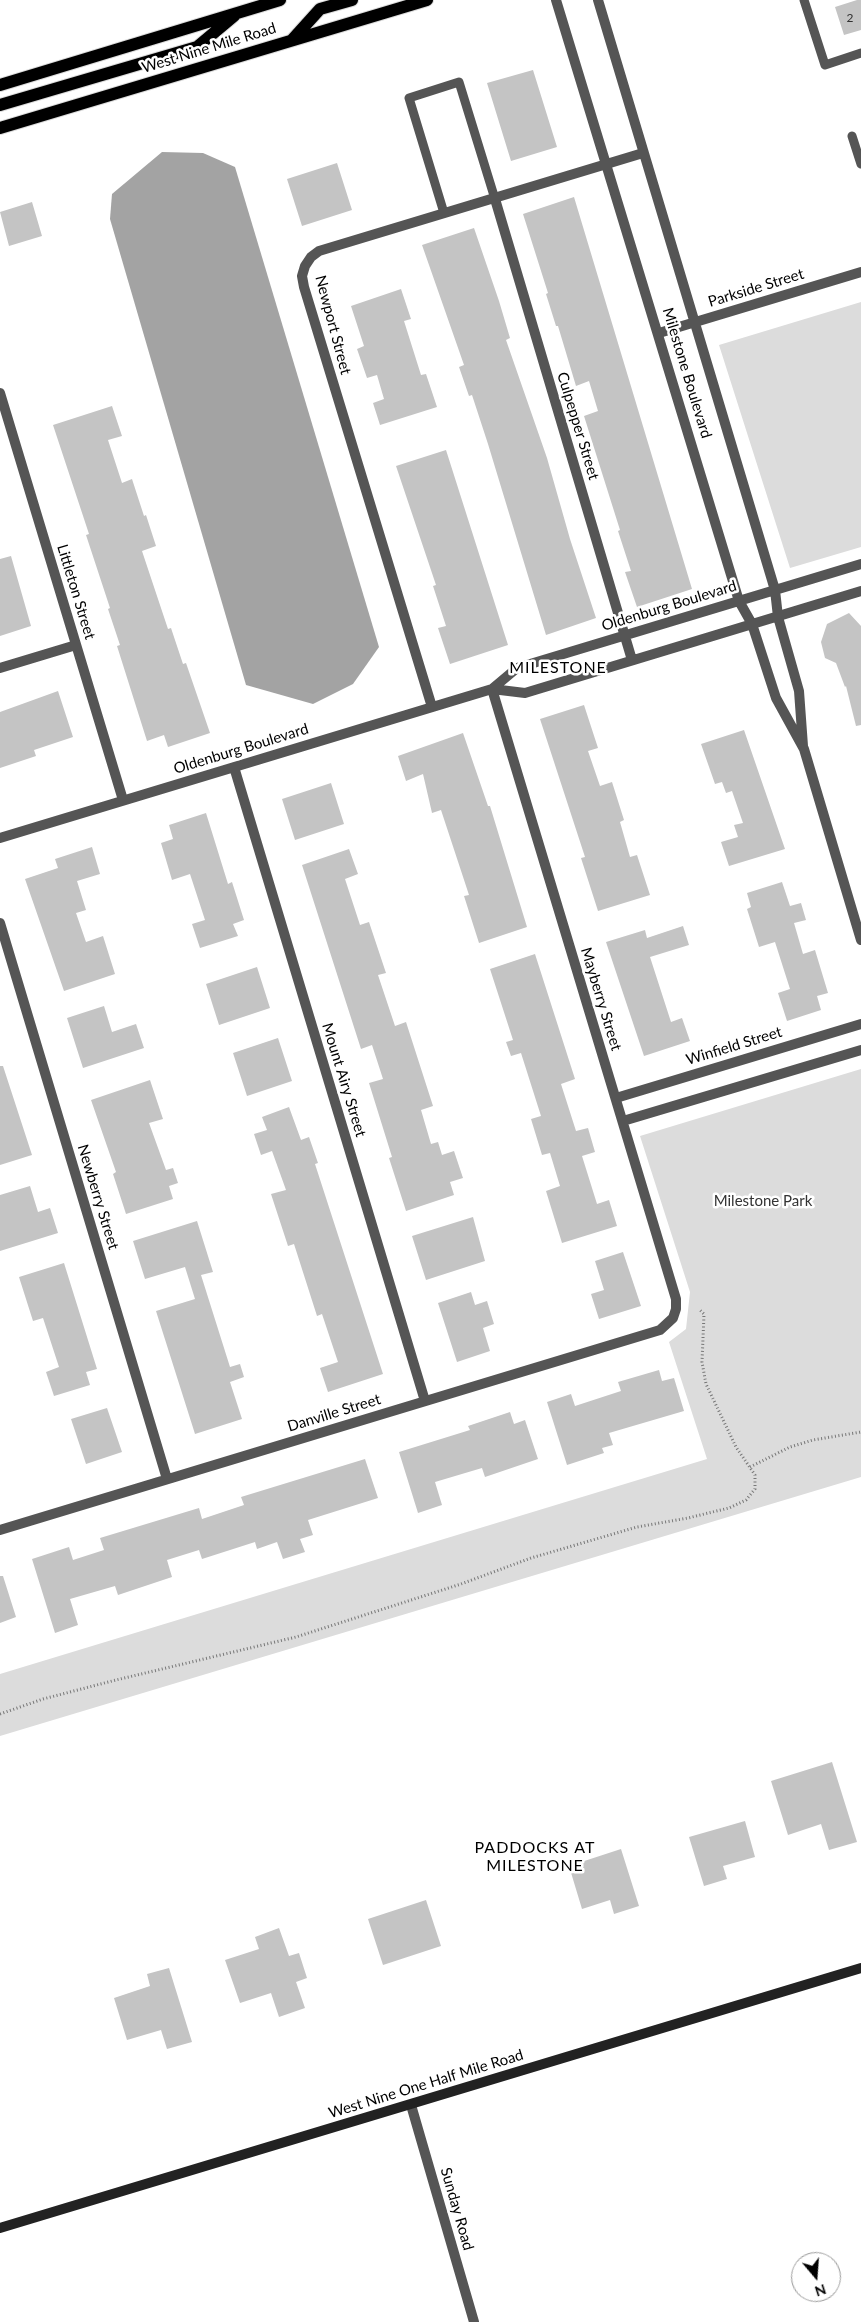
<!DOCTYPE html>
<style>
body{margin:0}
#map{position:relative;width:861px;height:2322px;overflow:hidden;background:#fff;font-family:Lato,sans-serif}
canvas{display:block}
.north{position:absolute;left:791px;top:2252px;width:50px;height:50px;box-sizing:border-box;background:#fff;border:1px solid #999;border-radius:50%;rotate:162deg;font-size:14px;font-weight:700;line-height:20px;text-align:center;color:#000}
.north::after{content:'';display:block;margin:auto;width:18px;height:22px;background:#000;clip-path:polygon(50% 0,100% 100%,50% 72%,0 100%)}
</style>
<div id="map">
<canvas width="861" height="2322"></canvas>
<div class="north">N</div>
</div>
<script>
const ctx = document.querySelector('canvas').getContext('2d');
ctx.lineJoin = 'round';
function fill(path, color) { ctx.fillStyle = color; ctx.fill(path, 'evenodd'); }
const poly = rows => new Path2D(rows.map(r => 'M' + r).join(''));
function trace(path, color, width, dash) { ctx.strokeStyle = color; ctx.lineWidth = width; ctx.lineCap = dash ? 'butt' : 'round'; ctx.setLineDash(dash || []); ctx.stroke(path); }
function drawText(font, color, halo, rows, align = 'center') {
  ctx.font = font + ' Lato,sans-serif'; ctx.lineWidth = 5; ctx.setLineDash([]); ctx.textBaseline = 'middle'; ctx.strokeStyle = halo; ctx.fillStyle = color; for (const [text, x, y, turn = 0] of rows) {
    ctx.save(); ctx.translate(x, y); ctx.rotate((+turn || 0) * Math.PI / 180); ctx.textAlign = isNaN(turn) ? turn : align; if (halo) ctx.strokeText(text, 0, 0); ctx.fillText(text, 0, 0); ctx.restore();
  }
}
fill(poly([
 [861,302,861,547,790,568,719,345],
 [861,1069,861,1477,0,1736,0,1674,707,1459,669,1342,686,1329,690,1292,640,1136]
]), '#dcdcdc');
fill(poly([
 [162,152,203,153,235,167,379,647,353,684,313,704,246,685,110,219,112,194]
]), '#a3a3a3');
fill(poly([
 [857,0,861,0,861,30,844,35,835,7],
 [533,70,557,147,511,161,487,83],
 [337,163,352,210,302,226,287,179],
 [574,197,692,589,637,607,625,572,631,571,618,531,620,530,584,416,598,411,589,381,576,386,558,326,556,326,546,294,548,293,523,214],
 [32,202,42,236,9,246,0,212],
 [474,228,499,301,510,338,506,340,547,458,570,539,596,618,546,635,488,444,472,395,469,396,459,367,464,365,422,245],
 [401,289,411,319,404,321,421,375,426,374,437,407,380,425,373,403,384,399,377,375,367,378,357,349,364,346,351,306],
 [112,406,122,436,108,440,122,483,132,479,144,516,146,515,156,546,142,551,168,629,171,628,183,664,186,663,210,733,168,747,164,735,147,741,117,646,120,645,108,609,110,608,86,535,89,534,53,425],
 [446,450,508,645,450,664,438,628,446,626,433,586,436,585,396,466],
 [11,556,31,626,0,636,0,559],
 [849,613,861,626,861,725,856,726,846,686,845,687,836,663,825,658,821,642,827,624],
 [58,691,73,737,34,750,36,756,0,768,0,712],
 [584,705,598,748,588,751,600,786,612,782,624,820,620,822,630,857,637,855,650,895,598,911,581,858,585,857,540,719],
 [744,730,785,849,729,866,721,842,738,837,734,825,743,823,732,791,726,793,722,782,715,784,701,744],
 [463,733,488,806,490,806,527,927,479,943,464,896,469,895,441,810,432,813,423,774,406,781,398,756],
 [331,783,344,824,295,840,282,799],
 [206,813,228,884,232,882,244,920,233,924,238,936,200,948,192,924,205,920,190,874,172,880,161,843,173,839,169,825],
 [92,847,100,874,77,881,86,910,76,913,86,942,103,936,115,974,64,991,25,879,58,868,55,859],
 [349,849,358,874,345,879,360,925,369,922,386,973,378,975,395,1026,406,1022,433,1106,421,1110,431,1144,438,1142,442,1155,454,1151,463,1178,450,1182,454,1195,406,1211,389,1158,392,1157,369,1083,383,1079,372,1045,361,1049,302,865],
 [782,882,790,906,801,903,806,920,794,923,803,954,815,950,828,993,817,996,821,1010,787,1021,778,993,790,989,775,942,759,947,747,909,751,907,747,893],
 [683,926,689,945,650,957,671,1022,682,1018,690,1041,644,1056,606,942,645,930,647,938],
 [535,954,575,1079,561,1084,576,1131,588,1128,595,1152,582,1156,597,1204,609,1200,617,1226,562,1243,546,1191,560,1186,550,1153,542,1155,531,1119,541,1116,521,1053,511,1056,506,1042,513,1040,490,969],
 [257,967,270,1008,219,1025,206,984],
 [104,1006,112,1032,136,1024,144,1048,83,1068,67,1018],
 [278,1038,292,1081,247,1096,233,1053],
 [0,1066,3,1066,32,1155,0,1165],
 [150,1080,163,1119,149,1123,166,1170,173,1168,178,1183,169,1186,173,1199,126,1214,113,1174,116,1172,91,1100],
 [289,1107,301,1140,309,1137,318,1163,315,1164,383,1374,328,1392,320,1368,338,1362,322,1314,317,1316,294,1244,288,1246,271,1194,286,1190,272,1151,261,1155,254,1134,267,1130,262,1117],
 [30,1186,38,1212,50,1208,58,1233,0,1251,0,1195],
 [473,1217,485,1261,426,1280,412,1236],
 [197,1221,213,1272,201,1275,230,1367,240,1364,244,1377,230,1382,242,1419,195,1434,156,1311,195,1299,185,1267,145,1279,133,1241],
 [623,1252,641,1306,599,1319,591,1294,604,1290,595,1261],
 [64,1263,97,1369,86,1372,90,1385,54,1396,46,1372,59,1367,43,1318,33,1321,19,1277],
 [471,1292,475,1305,487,1301,494,1324,483,1328,490,1351,457,1362,438,1303],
 [659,1370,662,1381,674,1378,684,1411,609,1433,613,1445,602,1448,604,1453,567,1465,547,1402,571,1394,575,1406,621,1391,618,1382],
 [107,1408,122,1452,86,1464,71,1419],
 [510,1412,514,1424,525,1420,538,1459,485,1477,482,1468,435,1482,442,1505,418,1513,399,1452,470,1430,468,1426],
 [365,1459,378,1498,308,1520,313,1535,300,1539,305,1552,283,1559,277,1542,257,1549,255,1542,202,1559,199,1550,167,1560,172,1577,118,1595,115,1586,70,1599,78,1625,55,1633,32,1559,69,1547,73,1560,104,1550,100,1538,199,1508,202,1519,244,1505,241,1497],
 [0,1576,3,1576,16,1617,0,1623],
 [832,1762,857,1842,829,1850,821,1824,788,1835,771,1781],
 [745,1821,755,1857,723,1866,727,1879,704,1886,689,1837],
 [621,1849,639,1906,614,1914,610,1900,582,1909,569,1866],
 [426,1900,441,1946,383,1965,368,1919],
 [279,1928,289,1956,299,1953,307,1978,296,1982,305,2008,279,2017,271,1993,240,2003,225,1960,259,1949,255,1937],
 [169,1968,192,2042,167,2049,161,2030,127,2040,114,1998,150,1986,147,1974]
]), '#c4c4c4');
const primary = poly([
 [292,40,320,9,352,0],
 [0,85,280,0],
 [0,105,197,47,234,16],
 [0,128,427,0]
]);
trace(primary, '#dbdbdb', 14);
trace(poly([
 [750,1467,790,1447,813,1440,861,1432],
 [0,1714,43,1699,116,1680,296,1637,461,1584,531,1558,637,1527,688,1518,729,1508,746,1500,755,1489,755,1475,736,1447,706,1384,702,1362,704,1314,699,1309]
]), '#777', 3, [1, 2.5]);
trace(poly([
 [804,0,825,65,861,53],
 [852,136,861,164],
 [444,213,409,98,459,82,495,199]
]), '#555', 9);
trace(poly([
 [556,0,739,601,752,624,776,698,804,749,861,940],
 [598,0,775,590,778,617,799,691,803,746],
 [495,199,632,660],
 [659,333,861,272],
 [0,393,123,800],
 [0,668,76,645],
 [492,689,525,693,861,591],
 [432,707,304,287,302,276,305,266,311,257,319,251,643,153],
 [234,767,425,1401],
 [0,838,492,689,517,668,861,564],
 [0,923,167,1479],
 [616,1098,861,1024],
 [623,1121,861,1050],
 [0,1530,660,1330,673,1318,676,1309,676,1299,492,689],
 [411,2105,474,2322]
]), '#555', 10);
trace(poly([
 [0,2228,861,1968]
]), '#222', 10);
trace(primary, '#000', 12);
drawText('12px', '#313131', null, [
 ["2",850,18]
]);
drawText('15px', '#000', '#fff', [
 ["West Nine Mile Road",209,48,-17],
 ["Parkside Street",756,288,-17],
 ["Newport Street",333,325,75],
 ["Milestone Boulevard",687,373,73],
 ["Culpepper Street",578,426,73],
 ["Littleton Street",76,592,73],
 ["Oldenburg Boulevard",669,606,-17],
 ["Oldenburg Boulevard",241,749,-17],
 ["Mayberry Street",601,999,73],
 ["Winfield Street",734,1046,-17],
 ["Mount Airy Street",344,1080,73],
 ["Newberry Street",98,1197,73],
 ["Danville Street",334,1413,-17],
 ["West Nine One Half Mile Road",426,2084,-17],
 ["Sunday Road",457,2209,74]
]);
drawText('15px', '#333', '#fff', [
 ["Milestone Park",763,1201]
]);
ctx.letterSpacing = '1px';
drawText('16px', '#000', '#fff', [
 ["MILESTONE",558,668],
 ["PADDOCKS AT",535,1848],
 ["MILESTONE",535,1866]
]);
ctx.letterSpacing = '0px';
</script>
